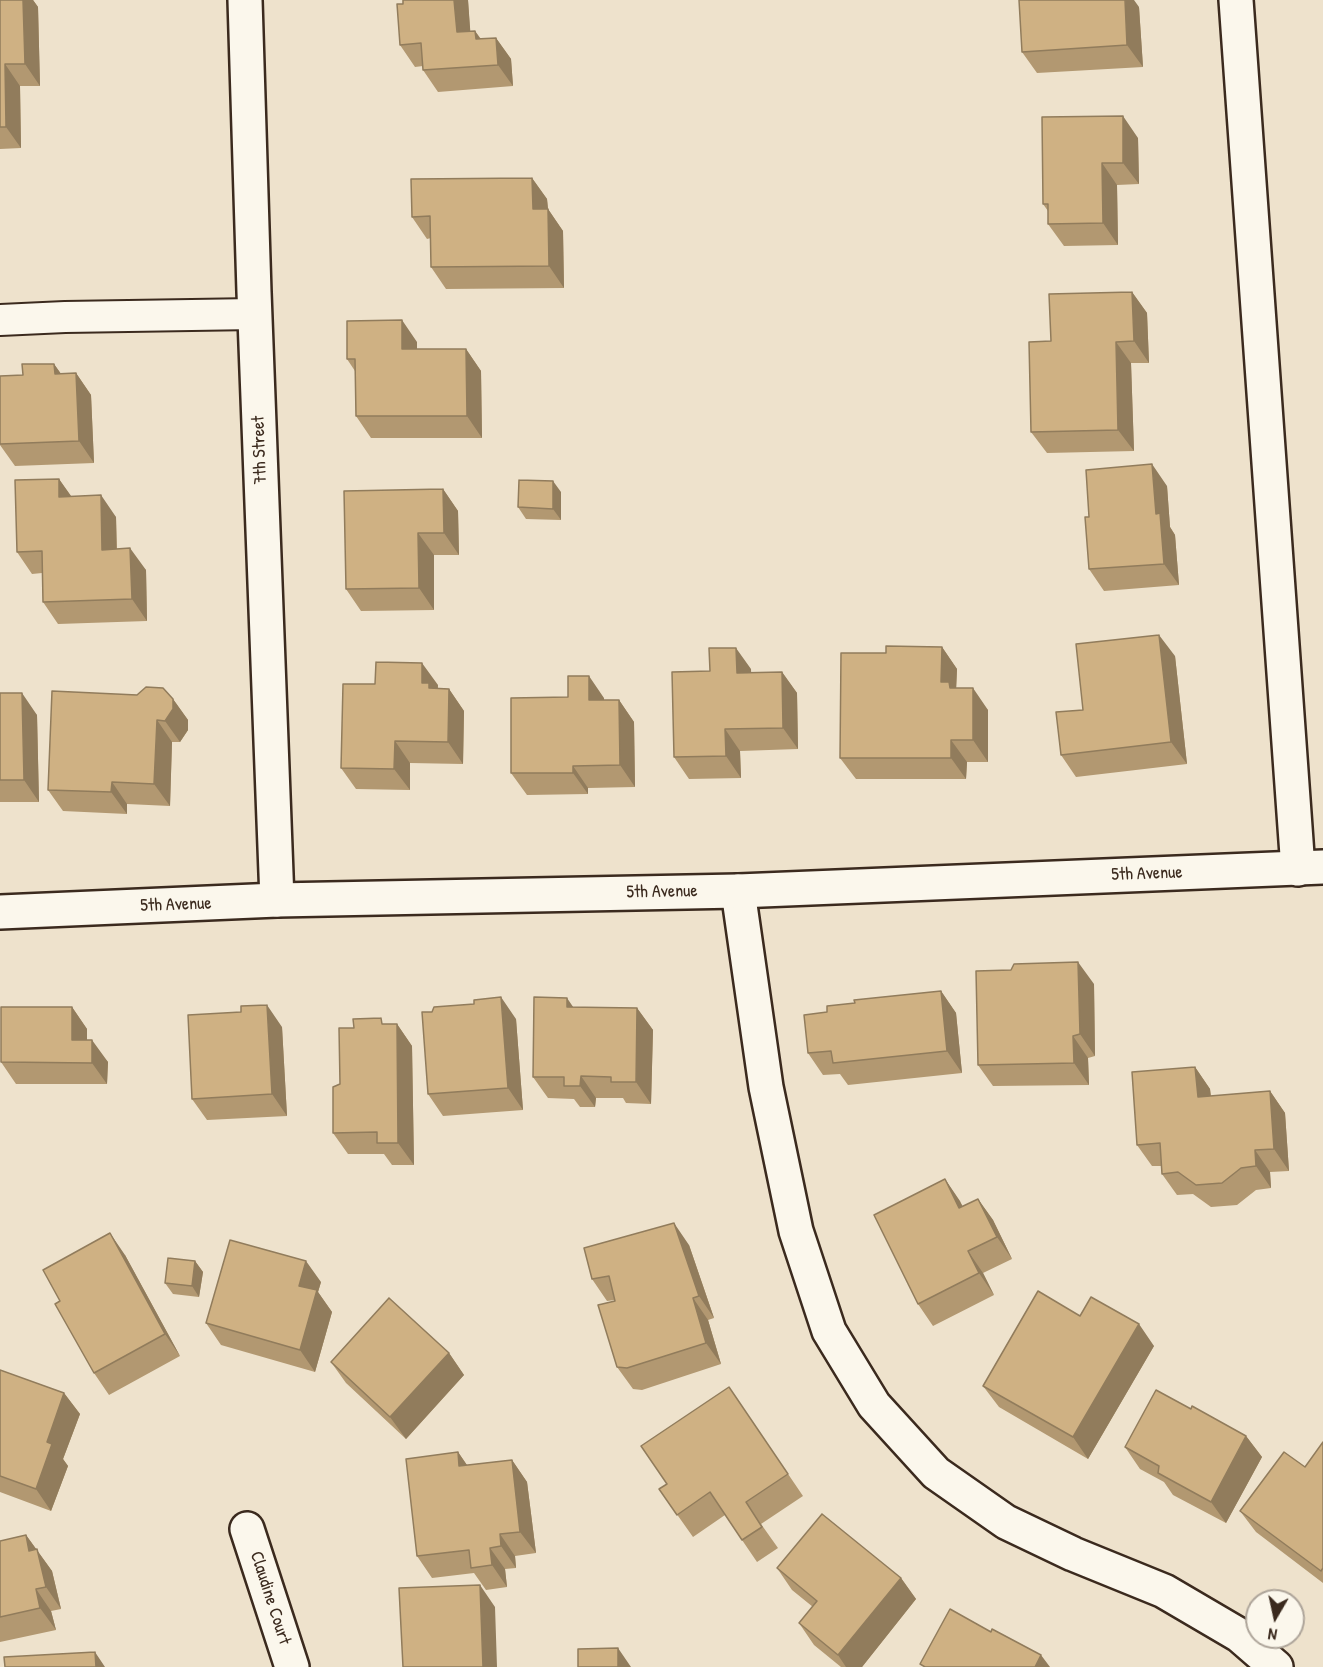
<!DOCTYPE html>
<style>
body{margin:0}
#map{position:relative;width:1323px;height:1667px;overflow:hidden;background:#eee2cc;font-family:"Patrick Hand",sans-serif}
canvas{display:block}
.north{position:absolute;left:1245px;top:1589px;width:60px;height:60px;box-sizing:border-box;background:#fbf7ec;border:2px solid #aea59a;border-radius:50%;rotate:189deg;font-size:16px;font-weight:700;line-height:24px;text-align:center;color:#3b2a1e}
.north::after{content:'';display:block;margin:auto;width:21px;height:27px;background:#3b2a1e;clip-path:polygon(50% 0,100% 100%,50% 72%,0 100%)}
</style>
<div id="map">
<canvas width="1323" height="1667"></canvas>
<div class="north">N</div>
</div>
<script>
const ctx = document.querySelector('canvas').getContext('2d');
ctx.lineJoin = 'round';
const poly = rows => new Path2D(rows.map(r => 'M' + r).join(''));
function trace(path, color, width, dash) { ctx.strokeStyle = color; ctx.lineWidth = width; ctx.lineCap = dash ? 'butt' : 'round'; ctx.setLineDash(dash || []); ctx.stroke(path); }
function fill(path, color) { ctx.fillStyle = color; ctx.fill(path, 'evenodd'); }
function drawText(font, color, halo, rows, align = 'center') {
  ctx.font = font + ' "Patrick Hand",sans-serif'; ctx.lineWidth = 6; ctx.setLineDash([]); ctx.textBaseline = 'middle'; ctx.strokeStyle = halo; ctx.fillStyle = color; for (const [text, x, y, turn = 0] of rows) {
    ctx.save(); ctx.translate(x, y); ctx.rotate((+turn || 0) * Math.PI / 180); ctx.textAlign = isNaN(turn) ? turn : align; if (halo) ctx.strokeText(text, 0, 0); ctx.fillText(text, 0, 0); ctx.restore();
  }
}
const service = poly([
 [0,320,65,317,255,314]
]);
const minor = poly([
 [245,0,254,292,277,900],
 [1236,0,1298,869],
 [738,891,766,1087,796,1231,829,1331,874,1405,936,1473,1006,1522,1073,1554,1164,1591,1239,1635,1276,1667],
 [247,1529,292,1667]
]);
const tertiary = poly([
 [0,912,277,900,738,891,1323,867]
]);
trace(service, '#3b2a1e', 34);
trace(minor, '#3b2a1e', 38);
trace(tertiary, '#3b2a1e', 38);
trace(service, '#fbf7ec', 30);
trace(minor, '#fbf7ec', 33);
trace(tertiary, '#fbf7ec', 33);
fill(poly([
 [0,0,33,0,38,7,40,86,20,86,21,148,0,149],
 [403,0,468,0,470,31,475,31,481,39,496,38,511,59,513,86,438,92,423,70,423,66,415,67,400,45],
 [1139,7,1143,67,1037,73,1022,52],
 [1138,138,1139,184,1117,185,1118,245,1064,246,1048,224,1048,211,1043,204],
 [532,178,547,199,548,209,563,231,564,288,446,289,431,267,431,238,427,239,412,217],
 [1132,292,1147,313,1149,363,1131,363,1134,451,1047,453,1031,432,1051,341],
 [417,342,417,349,466,349,481,371,482,438,371,438,356,416,355,371,347,359],
 [54,364,61,374,76,373,91,395,94,463,15,466,0,445,0,376,23,375],
 [59,479,71,497,116,517,117,549,146,570,147,621,58,624,43,602,42,573,32,574,17,552],
 [1167,486,1170,527,1175,535,1179,585,1104,591,1089,569,1089,517],
 [443,489,458,511,459,555,434,555,434,610,361,611,346,589],
 [561,492,561,520,526,519,518,507],
 [942,647,957,669,956,688,988,710,988,762,967,762,966,779,856,779,840,758,886,653],
 [1175,656,1187,764,1076,777,1061,755,1083,710],
 [751,669,751,672,782,672,797,693,798,749,740,751,741,778,689,779,674,757],
 [438,685,438,688,449,689,464,711,463,764,410,763,410,790,356,789,341,768],
 [0,693,37,715,39,802,0,802],
 [604,698,604,700,619,700,634,722,635,787,588,788,588,794,527,795,511,773],
 [173,699,188,720,188,730,180,742,172,742,170,806,127,804,127,814,63,811,48,790],
 [1094,984,1095,1056,1088,1058,1089,1085,993,1086,978,1065],
 [941,991,956,1013,962,1073,848,1085,840,1074,823,1075,808,1053,827,1012,855,1003],
 [72,1007,87,1029,87,1040,108,1062,107,1084,16,1084,1,1062],
 [573,1007,637,1008,653,1030,651,1104,626,1103,623,1098,596,1098,595,1107,580,1107,574,1099,548,1098,533,1077],
 [516,1019,523,1110,443,1116,428,1094],
 [385,1024,397,1024,412,1046,414,1165,392,1165,384,1154,348,1154,333,1133,340,1084,354,1028],
 [282,1027,287,1116,207,1120,192,1099],
 [1195,1067,1210,1089,1211,1096,1270,1091,1285,1113,1289,1171,1270,1172,1271,1188,1256,1190,1237,1205,1211,1207,1193,1194,1177,1195,1162,1174,1161,1166,1152,1166,1137,1145],
 [945,1179,963,1207,978,1199,993,1220,1012,1259,983,1273,994,1295,933,1326,918,1304],
 [689,1245,714,1318,708,1320,721,1364,642,1390,633,1389,617,1367,615,1300,607,1301,592,1279],
 [125,1255,180,1356,109,1395,94,1373,60,1301],
 [195,1261,203,1272,199,1297,173,1294,165,1283],
 [321,1282,318,1292,332,1312,315,1372,221,1345,206,1323],
 [1080,1316,1154,1346,1088,1459,999,1407,983,1386],
 [449,1353,464,1375,406,1439,346,1383,331,1362],
 [0,1370,64,1393,80,1414,63,1459,68,1466,51,1511,0,1492],
 [729,1387,803,1496,761,1524,778,1548,757,1562,725,1515,693,1537,659,1489,667,1484],
 [1191,1409,1246,1436,1262,1457,1226,1523,1173,1495,1164,1482,1140,1469,1125,1447],
 [1323,1442,1323,1583,1256,1532,1240,1511,1305,1467],
 [458,1452,467,1465,512,1460,527,1482,536,1553,515,1556,516,1568,505,1569,507,1587,486,1590,474,1573,432,1578,417,1556],
 [26,1535,52,1571,61,1609,51,1611,56,1630,0,1642,0,1541],
 [777,1568,901,1578,916,1599,862,1667,841,1667,814,1645,799,1623,813,1607,792,1590]
]), '#b29871');
fill(poly([
 [23,0,33,0,38,7,40,86,25,64],
 [454,0,468,0,472,54,457,32],
 [1125,0,1134,0,1139,7,1143,67,1127,45],
 [475,31,490,53,476,39],
 [496,38,511,59,513,86,498,65],
 [5,64,20,86,21,148,6,127],
 [1123,116,1138,138,1139,184,1123,163],
 [1102,163,1117,185,1118,245,1103,223],
 [532,178,547,199,548,209,563,231,564,288,549,266,533,209],
 [1132,292,1147,313,1149,363,1134,341],
 [402,320,417,342,417,370,402,349],
 [1116,342,1131,363,1134,451,1118,430],
 [466,349,481,371,482,438,467,416],
 [54,364,69,385,55,374],
 [76,373,91,395,94,463,79,441],
 [1152,464,1167,486,1170,527,1175,535,1179,585,1164,564,1156,514],
 [59,479,74,500,59,497],
 [553,481,561,492,561,520,553,509],
 [443,489,458,511,459,555,444,533],
 [101,495,116,517,117,571,102,550],
 [418,533,434,555,434,610,419,588],
 [130,548,146,570,147,621,132,599],
 [1159,635,1175,656,1187,764,1171,742],
 [942,647,957,669,956,693,941,682],
 [736,648,751,669,752,694,737,673],
 [422,663,438,685,437,695,422,683],
 [782,672,797,693,798,749,783,728],
 [589,676,604,698,605,722,589,700],
 [973,688,988,710,988,762,973,740],
 [449,689,464,711,463,764,448,742],
 [22,693,37,715,39,802,24,780],
 [173,699,188,720,188,730,180,742,165,721],
 [619,700,634,722,635,787,620,765],
 [157,720,172,742,170,806,154,784],
 [725,729,740,751,741,778,726,756],
 [951,740,967,762,966,779,951,758],
 [395,741,410,763,410,790,394,769],
 [573,766,588,788,588,794,573,773],
 [112,782,127,804,127,814,111,792],
 [1078,962,1094,984,1095,1056,1080,1034],
 [941,991,956,1013,962,1073,947,1051],
 [501,997,516,1019,523,1110,508,1088],
 [567,998,582,1020,567,1007],
 [267,1005,282,1027,287,1116,272,1094],
 [72,1007,87,1029,87,1062,72,1040],
 [637,1008,653,1030,651,1104,636,1082],
 [397,1024,412,1046,414,1165,398,1143],
 [1073,1036,1088,1058,1089,1085,1074,1063],
 [92,1040,108,1062,107,1084,92,1063],
 [1195,1067,1210,1089,1213,1119,1198,1097],
 [581,1076,596,1098,595,1107,580,1086],
 [1270,1091,1285,1113,1289,1171,1274,1149],
 [1255,1150,1270,1172,1271,1188,1256,1166],
 [945,1179,960,1201,974,1230,959,1208],
 [978,1199,993,1220,1012,1259,997,1237],
 [674,1223,689,1245,714,1318,699,1296],
 [110,1233,125,1255,180,1356,165,1334],
 [968,1251,983,1273,994,1295,979,1273],
 [195,1261,203,1272,199,1297,192,1286],
 [306,1261,321,1282,318,1292,332,1312,315,1372,300,1350,299,1286],
 [693,1298,708,1320,721,1364,706,1343],
 [1139,1324,1154,1346,1088,1459,1073,1437],
 [449,1353,464,1375,406,1439,390,1417],
 [64,1393,80,1414,63,1459,68,1466,51,1511,36,1489,47,1442],
 [1246,1436,1262,1457,1226,1523,1211,1502],
 [458,1452,473,1474,459,1466],
 [512,1460,527,1482,536,1553,520,1532],
 [500,1534,515,1556,516,1568,501,1546],
 [26,1535,52,1571,61,1609,46,1587,29,1551],
 [490,1548,505,1569,507,1587,492,1565],
 [901,1578,916,1599,862,1667,846,1667,838,1655],
 [480,1585,495,1607,497,1667,483,1667],
 [36,1589,51,1611,56,1630,40,1608],
 [618,1648,631,1667,618,1667],
 [95,1652,105,1667,96,1667],
 [1041,1655,1050,1667,1035,1667]
]), '#917c5c');
const building = poly([
 [0,0,23,0,25,64,5,64,6,127,0,127,0,0],
 [403,0,454,0,457,32,475,31,476,39,496,38,498,65,423,70,421,43,400,45,397,4,403,4,403,0],
 [1019,0,1125,0,1127,45,1022,52,1019,0],
 [1123,116,1123,163,1102,163,1103,223,1048,224,1048,204,1043,204,1042,117,1123,116],
 [532,178,533,209,548,209,549,266,431,267,430,216,412,217,411,179,532,178],
 [1132,292,1134,341,1116,342,1118,430,1031,432,1029,342,1051,341,1049,294,1132,292],
 [402,320,402,349,466,349,467,416,356,416,355,359,347,359,347,321,402,320],
 [22,364,54,364,55,374,76,373,79,441,0,444,0,376,23,375,22,364],
 [1152,464,1156,514,1160,513,1164,564,1089,569,1085,517,1089,517,1086,470,1152,464],
 [59,479,59,497,101,495,102,550,130,548,132,599,43,602,42,551,17,552,15,480,59,479],
 [519,480,553,481,553,509,518,507,519,480],
 [443,489,444,533,418,533,419,588,346,589,344,491,443,489],
 [1159,635,1171,742,1061,755,1056,712,1083,710,1076,644,1159,635],
 [886,646,942,647,941,682,949,682,950,688,973,688,973,740,951,740,951,758,840,758,841,653,886,653,886,646],
 [709,648,736,648,737,673,782,672,783,728,725,729,726,756,674,757,672,672,710,671,709,648],
 [376,662,422,663,422,683,429,683,429,688,449,689,448,742,395,741,394,769,341,768,343,684,375,684,376,662],
 [568,676,589,676,589,700,619,700,620,765,573,766,573,773,511,773,511,698,568,697,568,676],
 [146,687,163,688,173,699,173,709,165,721,157,720,154,784,112,782,111,792,48,790,52,691,137,695,146,687],
 [0,693,22,693,24,780,0,780,0,693],
 [1078,962,1080,1034,1073,1036,1074,1063,978,1065,976,971,1011,970,1014,964,1078,962],
 [941,991,947,1051,833,1063,831,1051,808,1053,804,1015,827,1012,827,1006,855,1003,854,1000,941,991],
 [501,997,508,1088,428,1094,422,1012,432,1012,434,1007,474,1004,474,1000,501,997],
 [534,997,567,998,567,1007,637,1008,636,1082,611,1082,611,1077,581,1076,580,1086,564,1086,564,1077,533,1077,534,997],
 [267,1005,272,1094,192,1099,188,1015,241,1012,241,1006,267,1005],
 [1,1007,72,1007,72,1040,92,1040,92,1063,1,1062,1,1007],
 [381,1018,382,1024,397,1024,398,1143,377,1143,377,1132,333,1133,333,1087,340,1084,339,1028,354,1028,353,1019,381,1018],
 [1195,1067,1198,1097,1270,1091,1274,1149,1255,1150,1256,1166,1241,1168,1222,1183,1196,1185,1178,1172,1162,1174,1160,1143,1137,1145,1132,1072,1195,1067],
 [945,1179,959,1208,978,1199,997,1237,968,1251,979,1273,918,1304,874,1215,945,1179],
 [674,1223,699,1296,693,1298,706,1343,627,1368,617,1367,598,1305,615,1301,609,1276,592,1279,584,1248,674,1223],
 [110,1233,165,1334,94,1373,55,1304,60,1301,43,1270,110,1233],
 [230,1240,306,1261,299,1286,317,1290,300,1350,206,1323,230,1240],
 [168,1258,195,1261,192,1286,165,1283,168,1258],
 [1038,1291,1080,1316,1091,1297,1139,1324,1073,1437,983,1386,1038,1291],
 [389,1298,449,1353,390,1417,331,1362,389,1298],
 [0,1370,64,1393,47,1442,52,1444,36,1489,0,1476,0,1370],
 [729,1387,788,1474,746,1502,762,1527,742,1540,710,1492,677,1515,659,1489,667,1484,641,1446,729,1387],
 [1156,1390,1191,1409,1192,1406,1246,1436,1211,1502,1158,1473,1159,1466,1125,1447,1156,1390],
 [1323,1442,1323,1568,1321,1571,1240,1511,1284,1452,1305,1467,1323,1442],
 [458,1452,459,1466,512,1460,520,1532,500,1534,501,1546,490,1548,492,1565,471,1568,469,1550,417,1556,406,1459,458,1452],
 [822,1514,901,1578,838,1655,799,1623,817,1601,777,1568,822,1514],
 [26,1535,29,1551,37,1549,46,1587,36,1589,40,1608,0,1617,0,1541,26,1535],
 [480,1585,483,1667,403,1667,399,1588,480,1585],
 [950,1609,991,1632,992,1629,1041,1655,1035,1667,925,1667,920,1664,950,1609],
 [618,1648,618,1667,578,1667,578,1649,618,1648],
 [95,1652,96,1667,5,1667,4,1657,95,1652]
]);
fill(building, '#cfb183');
trace(building, '#917c5c', 1.5);
drawText('18px', '#3b2a1e', '#fbf7ec', [
 ["7th Street",260,450,-92],
 ["5th Avenue",1147,874,-2],
 ["5th Avenue",662,892,-1],
 ["5th Avenue",176,905,-2],
 ["Claudine Court",270,1598,72]
]);
</script>
